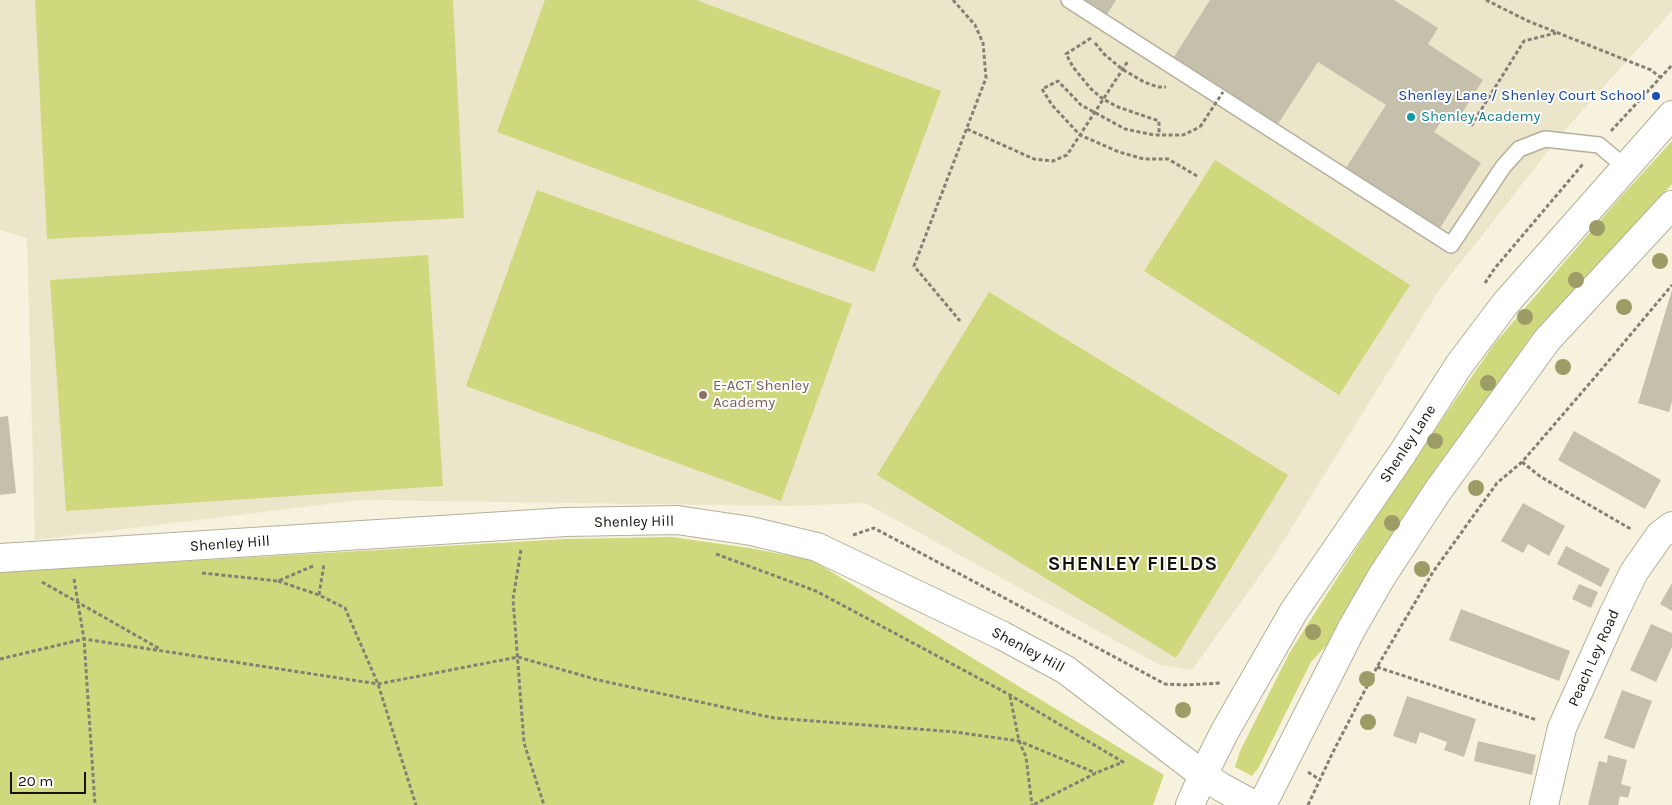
<!DOCTYPE html>
<style>
body{margin:0}
#map{position:relative;width:1672px;height:805px;overflow:hidden;background:#f6f2dd;font-family:Karla,sans-serif}
canvas{display:block}
.scale{position:absolute;left:10px;top:772px;width:76px;height:22px;box-sizing:border-box;border:2px solid #14120b;border-top:0;padding-left:6px;font-size:15px;line-height:18px;white-space:nowrap;color:#14120b;-webkit-text-stroke:4px #fefefe;paint-order:stroke}
</style>
<div id="map">
<canvas width="1672" height="805"></canvas>
<div class="scale">20 m</div>
</div>
<script>
const ctx = document.querySelector('canvas').getContext('2d');
ctx.lineJoin = 'round';
function fill(path, color) { ctx.fillStyle = color; ctx.fill(path, 'evenodd'); }
const poly = rows => new Path2D(rows.map(r => 'M' + r).join(''));
function trace(path, color, width, dash) { ctx.strokeStyle = color; ctx.lineWidth = width; ctx.lineCap = dash ? 'butt' : 'round'; ctx.setLineDash(dash || []); ctx.stroke(path); }
function drawText(font, color, halo, rows, align = 'center') {
  ctx.font = font + ' Karla,sans-serif'; ctx.lineWidth = 4; ctx.setLineDash([]); ctx.textBaseline = 'middle'; ctx.strokeStyle = halo; ctx.fillStyle = color; for (const [text, x, y, turn = 0] of rows) {
    ctx.save(); ctx.translate(x, y); ctx.rotate((+turn || 0) * Math.PI / 180); ctx.textAlign = isNaN(turn) ? turn : align; if (halo) ctx.strokeText(text, 0, 0); ctx.fillText(text, 0, 0); ctx.restore();
  }
}
fill(poly([
 [0,0,1672,0,1672,11,1564,131,1439,290,1274,556,1192,670,1158,664,865,503,789,506,360,500,35,540,27,238,0,230]
]), '#ebe6ca');
fill(poly([
 [35,0,453,0,464,218,47,239],
 [545,0,696,0,941,91,874,272,497,132],
 [1672,141,1672,184,1539,333,1340,631,1311,662,1259,767,1252,776,1235,767,1240,751,1290,652,1398,483,1495,343,1617,201],
 [1215,160,1410,285,1339,395,1144,271],
 [537,190,852,304,781,501,466,386],
 [428,255,443,486,66,511,50,280],
 [989,292,1288,475,1176,658,877,475],
 [672,537,749,548,812,560,1164,775,1153,805,0,805,0,572,565,539]
]), '#d0d87e');
fill(poly([
 [1082,0,1116,0,1106,16],
 [1210,0,1394,0,1438,28,1428,44,1483,80,1457,121,1446,114,1434,132,1481,163,1438,231,1344,171,1386,105,1318,62,1276,127,1172,60],
 [1672,290,1672,402,1669,412,1638,403],
 [8,416,16,493,0,495,0,417],
 [1574,431,1661,480,1645,509,1558,460],
 [1523,503,1565,526,1549,556,1528,544,1523,553,1501,541],
 [1566,546,1610,569,1601,587,1557,564],
 [1672,583,1672,611,1660,604],
 [1579,584,1598,592,1591,608,1572,599],
 [1461,609,1570,651,1559,681,1449,640],
 [1651,624,1672,633,1672,647,1656,682,1630,670],
 [1622,690,1652,701,1634,749,1604,738],
 [1407,696,1476,719,1464,757,1444,750,1447,742,1420,732,1416,744,1393,736],
 [1478,741,1536,755,1532,775,1474,761],
 [1608,755,1627,760,1621,784,1631,787,1628,798,1620,796,1618,805,1588,805,1599,761,1607,763]
]), '#c4c0ac');
const service = poly([
 [1069,0,1451,245,1503,167,1519,149,1545,139,1599,145,1625,167]
]);
const minor = poly([
 [1544,805,1562,728,1613,615,1634,572,1660,535,1672,526]
]);
const tertiary = poly([
 [0,558,566,522,677,520,751,531,817,547,1003,636,1066,670,1203,775]
]);
const secondary = poly([
 [1203,775,1221,787,1254,805],
 [1190,805,1203,775,1225,731,1294,611,1402,454,1459,365,1505,304,1672,115],
 [1262,805,1352,628,1382,576,1437,492,1547,340,1672,205]
]);
trace(service, '#b4b09d', 18);
trace(minor, '#b4b09d', 30);
trace(tertiary, '#b4b09d', 30);
trace(secondary, '#b4b09d', 30);
trace(poly([
 [953,0,975,25,983,43,986,78,914,266,960,321],
 [1486,0,1528,21,1651,70,1660,77],
 [1091,38,1066,54,1073,67,1091,89,1103,99,1118,107,1159,121,1159,135],
 [1095,43,1104,54,1122,69,1144,82,1158,87,1166,87],
 [1471,126,1524,41,1556,33],
 [967,129,1034,159,1053,161,1067,155,1128,61],
 [1611,131,1672,65],
 [1197,176,1168,159,1144,159,1119,152,1080,135,1052,105,1042,89,1058,81,1081,105,1125,129,1154,135,1183,135,1200,127],
 [1485,283,1495,268,1583,164],
 [1522,462,1541,477,1629,528,1633,529],
 [853,535,874,528,1165,684,1184,685,1221,683],
 [521,550,513,599,524,743,544,805],
 [716,554,816,591,1010,695,1123,762,1096,773,1033,805],
 [202,573,278,581,313,566],
 [74,579,84,639,95,805],
 [278,581,319,595,345,608,378,684,416,805],
 [42,582,160,649],
 [319,595,324,564],
 [0,659,84,639,378,684,518,657,598,680,774,718,955,732,1019,741,1096,773],
 [1377,667,1537,720],
 [1010,696,1019,741,1026,757,1032,805],
 [1308,772,1320,780],
 [1308,805,1333,752,1377,667,1433,572,1497,483,1522,462,1596,376,1672,285]
]), '#848173', 3, [4, 2.5]);
trace(service, '#fff', 15);
trace(minor, '#fff', 28);
trace(tertiary, '#fff', 28);
trace(secondary, '#fff', 28);
trace(poly([
 [1200,127,1223,92]
]), '#848173', 3, [4, 2.5]);
ctx.fillStyle = '#9c9d66';
for (const [x, y] of [
 [1597,228],
 [1660,261],
 [1576,280],
 [1624,307],
 [1525,317],
 [1563,367],
 [1488,383],
 [1435,441],
 [1476,488],
 [1392,523],
 [1422,569],
 [1313,632],
 [1367,679],
 [1183,710],
 [1368,722]
]) { ctx.beginPath(); ctx.arc(x, y, 8, 0, 2 * Math.PI); ctx.fill(); }
for (const [x, y, r, color] of [
 [1656,96,5,"#1a4fb4"],
 [1411,117,5,"#0f9aa8"],
 [703,395,5,"#8d6e63"]
]) { const dot = new Path2D(); dot.arc(x, y, r, 0, 2 * Math.PI); ctx.fillStyle = color; ctx.fill(dot); trace(dot, '#fefefe', 2); }
drawText('15px', '#164399', '#fefefe', [
 ["Shenley Lane / Shenley Court School",1646,96]
], 'right');
drawText('15px', '#0d838f', '#fefefe', [
 ["Shenley Academy",1421,117]
], 'left');
drawText('15px', '#785e54', '#fefefe', [
 ["E-ACT Shenley",713,386],
 ["Academy",713,403]
], 'left');
drawText('15px', '#14120b', '#fefefe', [
 ["Shenley Lane",1408,444,-57],
 ["Shenley Hill",634,522,-1],
 ["Shenley Hill",230,544,-4],
 ["Shenley Hill",1028,650,28],
 ["Peach Ley Road",1594,658,-66]
]);
ctx.letterSpacing = '1px';
drawText('bold 20px', '#14120b', '#fefefe', [
 ["SHENLEY FIELDS",1133,564]
]);
ctx.letterSpacing = '0px';
</script>
